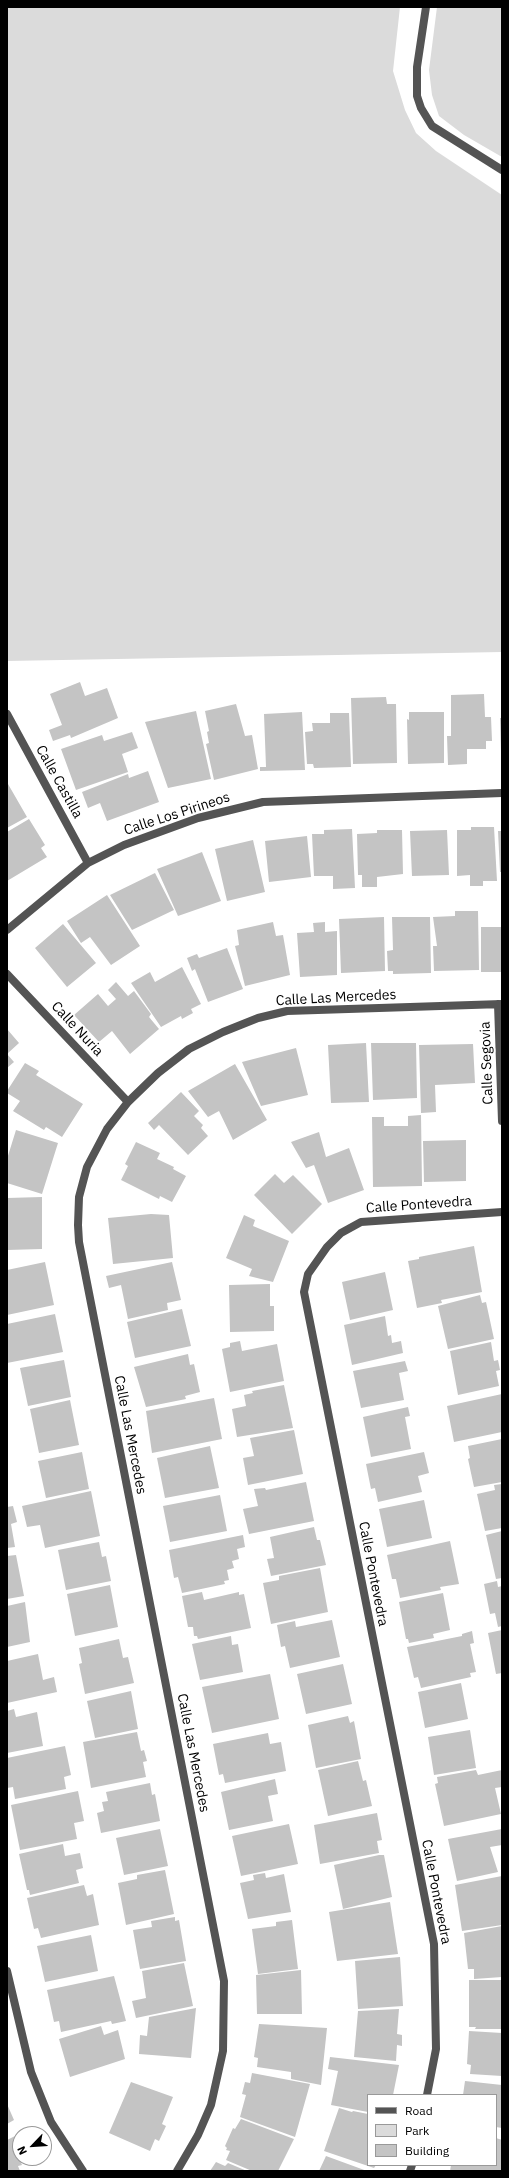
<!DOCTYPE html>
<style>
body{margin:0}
#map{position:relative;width:509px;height:2178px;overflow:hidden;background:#fff;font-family:"IBM Plex Sans",sans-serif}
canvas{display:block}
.frame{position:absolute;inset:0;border:8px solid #000;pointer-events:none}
.legend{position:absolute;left:367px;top:2094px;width:130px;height:72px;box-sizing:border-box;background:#fff;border:1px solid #999;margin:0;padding:5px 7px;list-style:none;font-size:12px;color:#000}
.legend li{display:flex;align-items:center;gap:8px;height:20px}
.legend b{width:20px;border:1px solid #999}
.north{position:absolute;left:12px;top:2126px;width:40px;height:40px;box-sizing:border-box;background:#fff;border:1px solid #999;border-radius:50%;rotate:245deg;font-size:11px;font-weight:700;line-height:16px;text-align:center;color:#000}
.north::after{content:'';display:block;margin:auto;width:14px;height:18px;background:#000;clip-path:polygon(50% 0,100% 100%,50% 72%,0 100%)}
</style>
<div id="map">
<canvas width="509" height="2178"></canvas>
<div class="frame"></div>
<ul class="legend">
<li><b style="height:5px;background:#545454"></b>Road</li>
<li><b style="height:11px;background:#dbdbdb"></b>Park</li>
<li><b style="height:11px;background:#c4c4c4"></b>Building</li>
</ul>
<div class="north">N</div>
</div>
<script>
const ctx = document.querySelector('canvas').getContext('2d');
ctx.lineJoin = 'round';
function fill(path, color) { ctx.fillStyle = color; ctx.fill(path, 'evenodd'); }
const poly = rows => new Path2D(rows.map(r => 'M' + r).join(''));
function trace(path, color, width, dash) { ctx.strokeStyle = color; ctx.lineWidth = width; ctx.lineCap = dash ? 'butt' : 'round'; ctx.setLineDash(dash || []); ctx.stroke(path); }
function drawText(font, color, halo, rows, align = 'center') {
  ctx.font = font + ' "IBM Plex Sans",sans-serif'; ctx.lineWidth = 3.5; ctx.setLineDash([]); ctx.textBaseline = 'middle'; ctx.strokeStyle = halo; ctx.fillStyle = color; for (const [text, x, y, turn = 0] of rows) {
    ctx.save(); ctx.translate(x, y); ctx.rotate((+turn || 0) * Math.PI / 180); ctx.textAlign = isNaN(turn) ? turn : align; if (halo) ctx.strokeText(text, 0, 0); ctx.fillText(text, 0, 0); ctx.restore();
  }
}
fill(poly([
 [7,7,400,7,393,71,405,110,416,133,436,151,502,195,502,652,7,661],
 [437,7,502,7,502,157,464,135,439,116,432,95,429,70]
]), '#dbdbdb');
fill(poly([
 [80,682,85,696,107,688,118,718,71,738,70,735,53,741,49,730,62,725,50,694],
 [484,694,485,717,491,717,492,741,486,741,486,749,467,749,467,764,448,765,447,736,451,736,451,695],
 [386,697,387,704,396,704,397,763,353,764,351,698],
 [236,704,245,736,252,735,258,769,214,780,206,744,209,743,207,732,209,731,205,711],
 [196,711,211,779,168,788,145,722],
 [302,712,305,770,260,771,260,767,266,767,264,714],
 [409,712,444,712,444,763,408,764,407,719,409,720],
 [330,713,349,713,351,767,314,768,313,764,307,764,305,732,313,731,312,723,330,723],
 [500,718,502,718,502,751,501,751],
 [132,732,138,748,122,754,128,772,76,790,61,749,102,735,104,741],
 [148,771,159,802,107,821,100,803,88,808,82,792,128,774,129,778],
 [8,784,27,817,7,828,7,785],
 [29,819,45,845,41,848,47,857,7,881,7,832],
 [471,827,494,827,497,881,483,881,483,886,470,886,470,875,457,876,457,830,471,830],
 [352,829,355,888,333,889,333,876,314,876,312,834,324,834,324,830],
 [377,830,402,830,403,874,377,877,377,887,362,887,362,875,358,875,357,834,377,833],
 [447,830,449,875,412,876,410,831],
 [498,831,502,831,502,872,500,872],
 [307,836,311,877,269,882,265,841],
 [253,840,265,892,227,901,215,849],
 [202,852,221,901,178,916,157,869],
 [155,873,174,910,132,930,110,895],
 [107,895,140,946,111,965,90,937,81,943,67,921],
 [455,911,478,911,479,970,434,971,433,946,437,946,433,917,455,916],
 [384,917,385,971,341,973,339,919],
 [392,917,430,917,431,973,393,974,393,971,388,971,387,951,393,950],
 [273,922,276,936,283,935,290,975,245,986,235,946,239,945,237,930],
 [325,922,325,932,337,931,337,975,300,977,297,933,314,932,313,923],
 [63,924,96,963,67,987,35,948],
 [481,927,502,927,502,972,481,972],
 [227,948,243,989,208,1002,195,969,192,971,187,958,197,954,199,958],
 [182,967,201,1004,191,1009,193,1013,182,1019,181,1016,161,1027,131,983,150,972,155,982],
 [116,982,128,996,134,991,151,1014,149,1017,159,1029,130,1054,112,1031,99,1042,74,1015,98,994,108,1006,116,999,108,990],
 [7,1029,19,1043,7,1054],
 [366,1043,369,1102,331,1103,328,1045],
 [371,1043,416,1043,417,1098,373,1100],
 [473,1044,475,1083,435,1085,436,1112,421,1113,419,1045],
 [296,1048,308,1095,261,1106,242,1062],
 [7,1054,14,1062,7,1068],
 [25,1063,39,1071,36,1075,83,1104,62,1137,46,1127,44,1130,13,1111,20,1101,7,1093,7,1091],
 [235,1064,267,1120,233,1140,219,1111,208,1117,188,1091],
 [181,1092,199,1111,194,1116,203,1125,201,1128,208,1136,188,1155,159,1125,154,1130,148,1123],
 [421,1115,422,1186,373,1187,372,1117,384,1117,384,1126,408,1126,408,1116],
 [16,1130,58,1143,42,1194,7,1183,7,1159],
 [319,1132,326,1157,349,1148,364,1190,328,1203,314,1165,306,1168,291,1142],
 [466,1140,466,1181,424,1182,423,1141],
 [136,1142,160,1153,157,1159,174,1167,173,1169,186,1176,172,1202,160,1196,159,1199,121,1180,128,1166,125,1164],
 [275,1174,284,1183,293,1175,322,1204,292,1234,254,1195],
 [42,1197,42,1249,7,1250,7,1198],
 [151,1214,169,1215,173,1258,113,1264,108,1218],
 [244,1215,255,1220,253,1226,289,1241,273,1282,249,1276,252,1269,226,1258],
 [474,1246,482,1292,441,1300,442,1303,417,1308,408,1261,419,1259,419,1257],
 [45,1262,54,1305,7,1315,7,1270],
 [172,1262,181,1300,167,1303,168,1310,128,1319,121,1285,109,1288,106,1276],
 [385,1272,393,1310,350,1320,342,1282],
 [270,1284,270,1306,274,1306,274,1331,230,1332,229,1285],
 [480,1295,482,1303,486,1302,494,1339,448,1349,438,1306],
 [182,1309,191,1346,135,1358,127,1322],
 [55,1314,63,1352,7,1363,7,1324],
 [385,1316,388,1336,391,1335,392,1343,401,1341,403,1353,352,1365,344,1325],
 [240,1341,242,1351,277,1344,284,1381,230,1392,222,1349,230,1347,230,1343],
 [491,1342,494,1361,498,1360,500,1370,496,1371,499,1386,458,1395,450,1351],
 [188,1354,190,1365,194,1364,200,1392,185,1396,186,1399,146,1407,134,1367],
 [64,1360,71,1397,28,1406,20,1368],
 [405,1361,408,1371,399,1373,404,1400,361,1408,353,1371],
 [284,1385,293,1428,237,1437,232,1409,246,1406,244,1395,253,1393,252,1391],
 [502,1394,502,1432,454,1442,447,1406],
 [214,1398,222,1439,152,1453,146,1411],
 [70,1400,79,1445,39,1453,30,1409],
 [408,1407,410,1416,405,1417,411,1449,371,1457,363,1417],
 [294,1430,303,1474,248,1485,243,1458,254,1456,250,1438],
 [502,1439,502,1482,474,1487,468,1459,470,1458,468,1446],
 [210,1446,219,1488,165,1498,157,1458],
 [82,1452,89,1489,46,1498,38,1461],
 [424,1452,429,1473,418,1476,422,1492,378,1502,375,1488,371,1489,366,1464],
 [306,1482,314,1521,249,1534,243,1509,258,1506,254,1489,265,1488,266,1490],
 [502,1484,502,1528,485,1531,477,1494,495,1490,494,1485],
 [91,1491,100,1536,45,1548,40,1525,27,1527,22,1506],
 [220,1495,227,1531,170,1542,163,1506],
 [424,1500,432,1538,387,1547,379,1509],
 [13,1506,17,1522,11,1524,15,1547,7,1548,7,1507],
 [314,1527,317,1540,320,1540,326,1565,271,1576,267,1559,274,1558,270,1537],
 [502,1531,502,1578,496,1579,486,1535],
 [243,1535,245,1547,237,1549,239,1559,232,1561,234,1568,227,1570,229,1580,224,1581,225,1584,182,1593,178,1577,174,1578,169,1550],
 [450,1541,459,1584,440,1587,441,1590,400,1598,396,1579,392,1579,387,1555],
 [99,1542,102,1557,106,1556,111,1581,66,1590,58,1550],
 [16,1555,24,1596,7,1599,7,1556],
 [320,1568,328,1612,271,1624,263,1583,279,1580,279,1576],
 [497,1581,498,1587,502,1586,502,1626,498,1627,495,1613,490,1614,484,1584],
 [110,1585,118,1627,75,1636,67,1594],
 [202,1592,204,1600,239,1592,239,1595,244,1594,251,1628,198,1639,197,1636,194,1636,193,1627,188,1627,182,1596],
 [443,1593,450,1630,433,1634,434,1638,409,1643,408,1639,406,1639,399,1602],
 [25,1602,30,1642,7,1647,7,1606],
 [332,1620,340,1657,290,1668,285,1646,281,1647,277,1625,295,1621,296,1627],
 [502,1630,502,1673,496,1674,488,1633],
 [472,1631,474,1643,470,1644,476,1672,470,1673,471,1677,421,1688,418,1677,414,1678,407,1647,462,1636,462,1634],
 [231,1636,232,1645,238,1644,243,1672,200,1680,192,1644],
 [119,1639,123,1658,128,1657,134,1683,85,1694,79,1664,82,1663,79,1648],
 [38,1654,43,1680,54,1677,57,1692,7,1703,7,1661],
 [343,1664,352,1704,306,1714,297,1674],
 [270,1674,279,1719,212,1733,202,1687],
 [461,1683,468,1719,425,1728,418,1692],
 [131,1691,138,1729,95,1738,87,1701],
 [14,1709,16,1717,37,1712,43,1746,7,1753,7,1711],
 [348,1716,350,1723,354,1721,361,1759,316,1768,308,1725],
 [470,1730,476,1768,434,1775,428,1737],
 [137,1732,141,1751,144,1750,147,1761,143,1762,146,1777,91,1788,83,1742],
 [268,1733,270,1744,281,1742,286,1771,225,1783,223,1774,219,1775,213,1744],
 [65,1746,71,1775,64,1777,66,1789,15,1799,13,1787,7,1788,7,1758],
 [358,1761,363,1781,366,1780,372,1806,328,1816,318,1770],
 [476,1770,478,1775,502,1770,502,1787,495,1788,501,1814,444,1826,435,1784,438,1783,437,1777],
 [275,1779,278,1794,268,1796,273,1821,229,1830,221,1792],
 [150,1783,152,1795,155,1794,160,1821,101,1833,97,1813,104,1811,102,1802,108,1801,106,1792],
 [78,1791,84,1821,74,1823,77,1839,20,1850,11,1805],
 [377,1813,382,1840,377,1841,379,1853,320,1864,314,1825],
 [289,1824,298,1864,241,1876,232,1836],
 [160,1829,168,1866,124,1875,116,1838],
 [502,1829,502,1845,490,1847,498,1872,457,1881,448,1839],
 [63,1844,65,1856,80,1853,83,1868,76,1870,79,1883,30,1895,29,1890,27,1890,19,1854],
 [379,1855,384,1855,392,1897,343,1909,334,1865],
 [165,1870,174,1914,126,1925,118,1883,137,1879,137,1875],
 [265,1873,266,1878,284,1874,291,1912,248,1919,240,1883,254,1880,253,1875],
 [502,1876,502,1925,462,1931,455,1885],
 [84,1885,87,1896,93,1894,99,1925,41,1938,38,1928,34,1929,27,1898],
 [390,1902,398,1954,337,1961,329,1912],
 [175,1917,175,1921,179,1920,186,1961,140,1969,133,1930,152,1927,151,1921],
 [292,1920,298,1969,258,1974,252,1929,276,1926,276,1922],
 [502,1926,502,1977,474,1979,474,1969,468,1969,464,1933],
 [91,1935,98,1971,45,1982,37,1946],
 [400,1957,403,2006,358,2009,355,1961],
 [184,1963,193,2006,136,2018,132,2001,146,1998,142,1971],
 [301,1970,302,2014,257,2014,256,1975],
 [114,1976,126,2021,112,2024,111,2021,61,2032,59,2021,54,2022,47,1990],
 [469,1980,502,1980,502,2029,475,2029,476,2027,469,2027],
 [196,2008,191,2058,139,2054,140,2035,147,2036,149,2017],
 [399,2009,397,2034,402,2035,402,2046,397,2045,396,2061,354,2057,358,2011],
 [259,2024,327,2028,321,2085,291,2079,291,2072,257,2067,258,2058,254,2057],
 [101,2026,104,2035,118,2030,125,2059,70,2077,59,2039],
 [469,2031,502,2033,502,2076,470,2074,471,2065,467,2064],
 [330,2057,399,2065,393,2095,368,2095,368,2112,331,2105,338,2071,328,2069],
 [252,2073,310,2084,295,2137,240,2117,246,2095,242,2094,245,2082,250,2083],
 [465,2081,502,2085,502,2128,496,2127,496,2095,463,2095],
 [131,2082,173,2097,162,2124,166,2126,159,2141,155,2139,150,2151,109,2133],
 [7,2104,14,2120,7,2124],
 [339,2108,352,2112,353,2111,368,2114,368,2165,376,2165,374,2168,324,2151],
 [241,2119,294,2139,278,2171,252,2171,226,2160,230,2151,226,2150,227,2148,225,2146,233,2128,235,2129],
 [19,2134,20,2147,15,2150,22,2165,18,2166,20,2171,7,2171,7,2140],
 [496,2138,502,2140,502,2171,450,2171,451,2165,496,2165],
 [326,2156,367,2171,319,2171],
 [216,2162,225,2166,228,2163,247,2171,210,2171]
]), '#c4c4c4');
trace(poly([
 [426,7,417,67,417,96,421,108,432,126,502,170],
 [7,714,88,863],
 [7,930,88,863,124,845,198,818,263,802,502,793],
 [7,974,128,1102],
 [498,1004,502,1121],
 [7,1971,31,2072,51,2122,83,2171],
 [427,2095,436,2049,434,1944,304,1292,308,1274,327,1247,341,1233,361,1222,502,1212],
 [177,2171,198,2135,211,2105,223,2051,224,1981,79,1242,78,1225,79,1197,87,1167,107,1129,128,1102,158,1073,189,1049,223,1032,258,1018,287,1011,502,1004],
 [410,2171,412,2165]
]), '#545454', 8);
drawText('14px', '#000', '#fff', [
 ["Calle Castilla",59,782,61],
 ["Calle Los Pirineos",177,814,-18],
 ["Calle Las Mercedes",336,998,-3],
 ["Calle Nuria",77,1029,47],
 ["Calle Segovia",487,1063,-92],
 ["Calle Pontevedra",419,1205,-4],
 ["Calle Las Mercedes",130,1435,79],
 ["Calle Pontevedra",373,1574,79],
 ["Calle Las Mercedes",193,1753,79],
 ["Calle Pontevedra",436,1892,79]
]);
</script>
